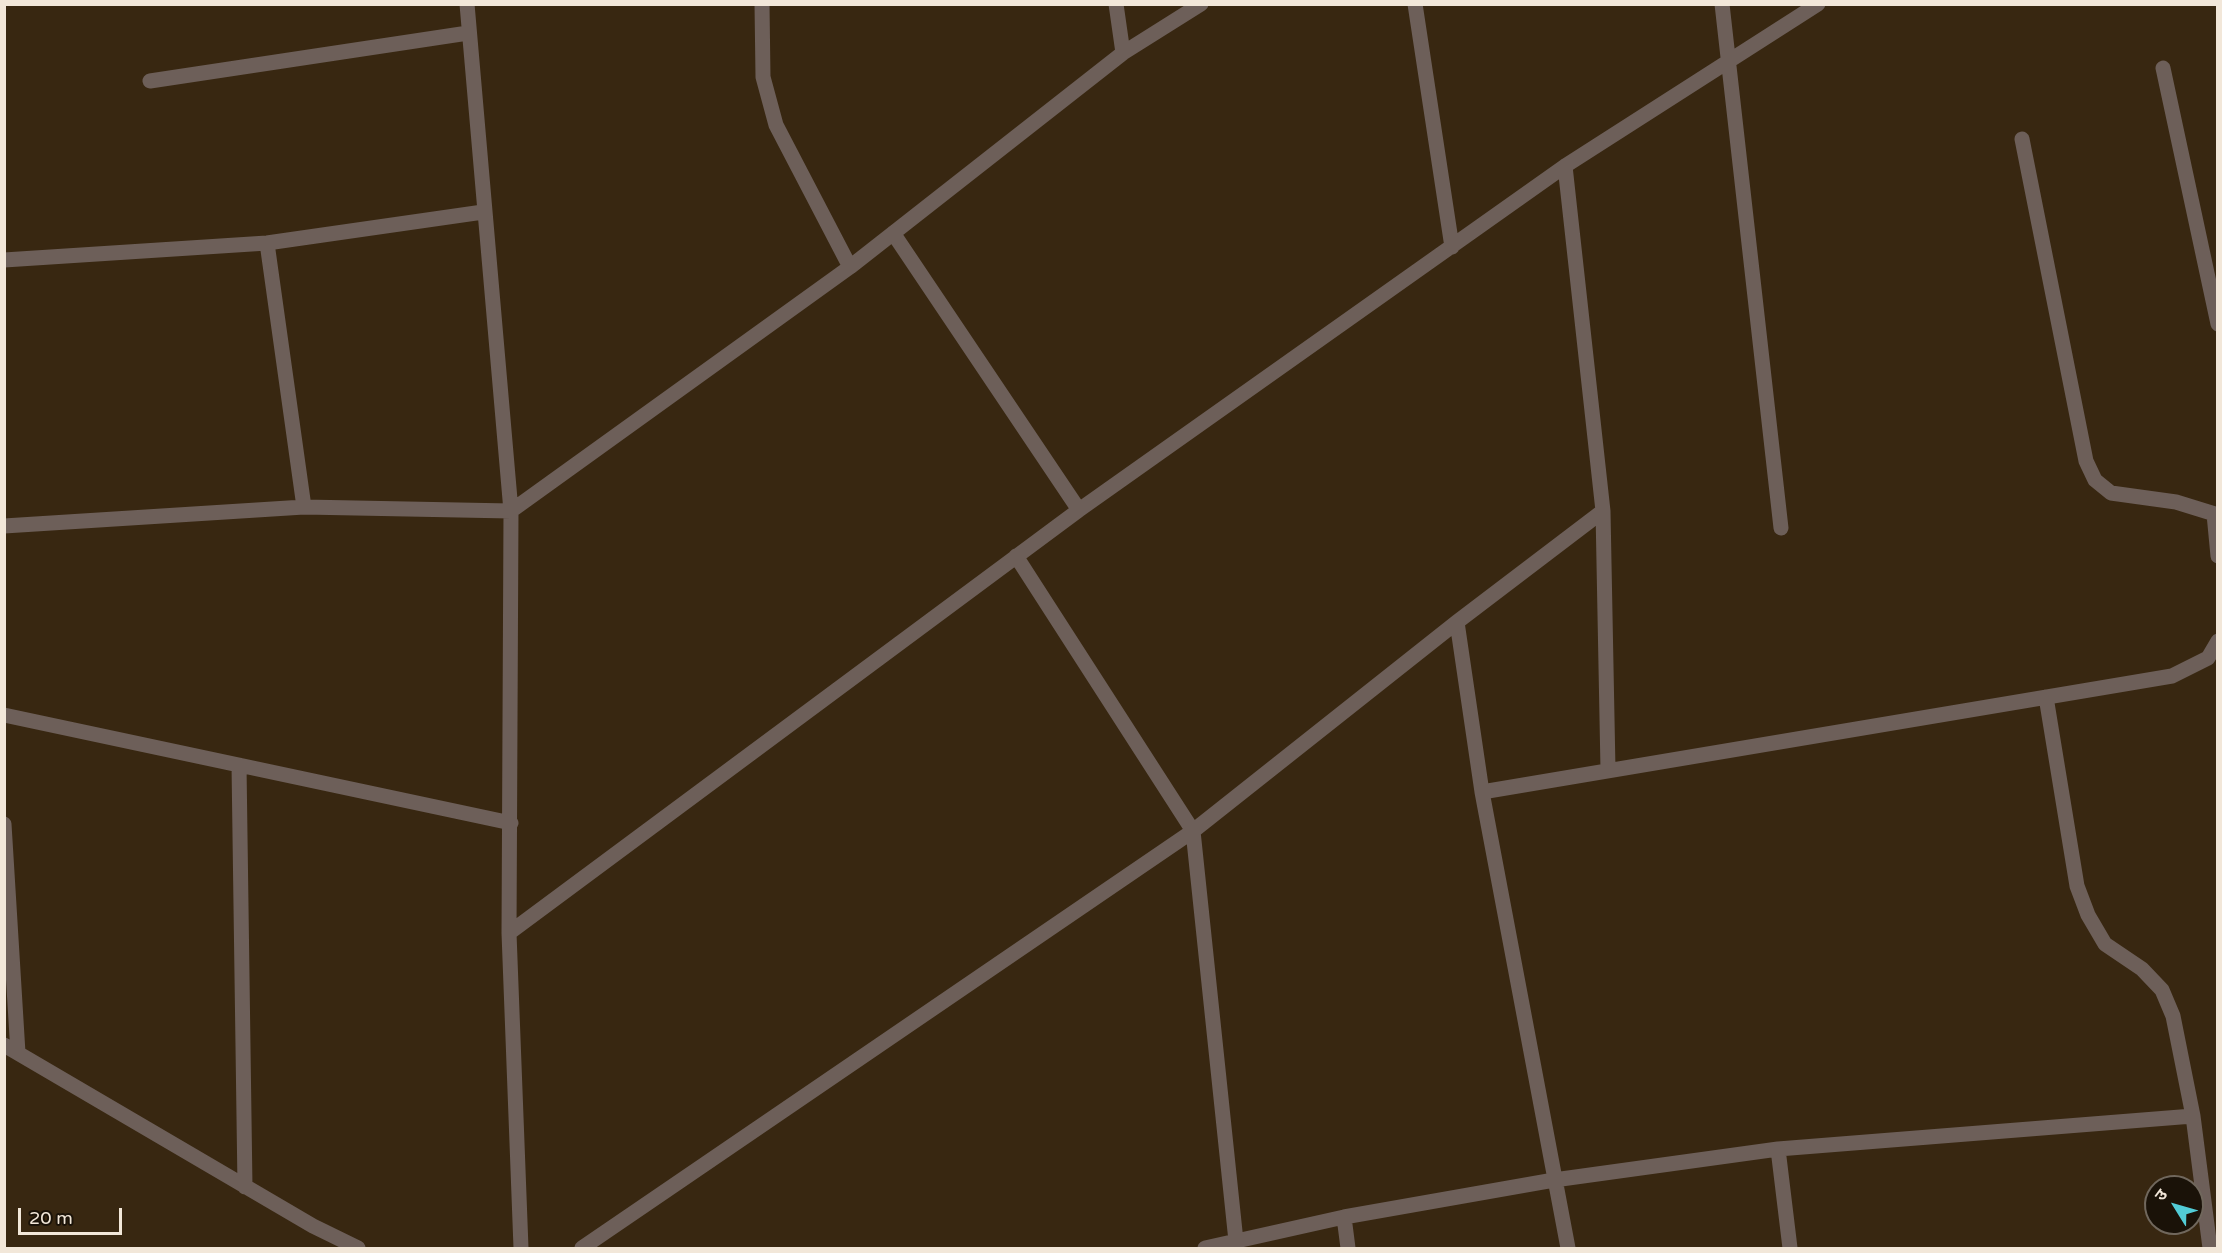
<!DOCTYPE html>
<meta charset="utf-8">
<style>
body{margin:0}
#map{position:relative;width:2222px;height:1253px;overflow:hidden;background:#382711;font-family:"Varela Round","Noto Sans Devanagari",sans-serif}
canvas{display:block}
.frame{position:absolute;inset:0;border:6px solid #f2e7d9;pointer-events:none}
.north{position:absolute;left:2144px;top:1175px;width:60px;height:60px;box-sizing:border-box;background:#1a1208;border:2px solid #70675c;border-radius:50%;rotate:307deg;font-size:16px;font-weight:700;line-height:24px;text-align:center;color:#f2e7d9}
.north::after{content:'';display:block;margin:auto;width:21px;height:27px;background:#52ccd6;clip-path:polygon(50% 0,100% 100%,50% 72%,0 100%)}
.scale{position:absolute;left:18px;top:1208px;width:104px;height:27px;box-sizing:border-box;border:3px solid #f2e7d9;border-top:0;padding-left:8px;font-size:18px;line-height:21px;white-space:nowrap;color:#f2e7d9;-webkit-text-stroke:4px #1a1208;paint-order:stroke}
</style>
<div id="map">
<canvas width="2222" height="1253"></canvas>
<div class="frame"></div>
<div class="north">उ</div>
<div class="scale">20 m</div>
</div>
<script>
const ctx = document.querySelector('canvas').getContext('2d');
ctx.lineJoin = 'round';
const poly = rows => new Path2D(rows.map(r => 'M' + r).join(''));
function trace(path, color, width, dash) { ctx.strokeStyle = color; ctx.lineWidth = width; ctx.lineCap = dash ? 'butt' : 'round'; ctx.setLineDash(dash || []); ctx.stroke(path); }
trace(poly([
 [467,4,511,511,509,933,521,1248],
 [762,4,763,77,776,125,850,267],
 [1116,4,1123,53],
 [1415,4,1452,247],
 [1722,4,1781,528],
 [2163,68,2218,324],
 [150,81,468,33],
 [2022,139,2086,461,2095,480,2111,493,2176,502,2218,515],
 [1565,166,1603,511,1608,770],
 [893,233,1079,510],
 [267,243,304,507],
 [4,260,267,243,483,212],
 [2214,514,2218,556],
 [4,526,304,507,511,511,850,267,1123,53,1201,4],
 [1016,556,1193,831,1236,1241],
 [1457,622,1482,792,1568,1248],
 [2046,697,2077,886,2088,915,2105,944,2142,969,2162,990,2173,1016,2193,1116,2210,1248],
 [4,715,511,823],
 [239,765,245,1187],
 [1482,792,2172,676,2208,658,2218,641],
 [4,824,18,1053],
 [509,933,1079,510,1565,166,1818,4],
 [4,1045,313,1226,358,1248],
 [1778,1149,1790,1248],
 [1344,1217,1348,1248],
 [582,1248,1193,831,1457,622,1603,511],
 [1205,1248,1344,1217,1554,1180,1778,1149,2193,1116]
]), '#6d5f59', 15);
</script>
